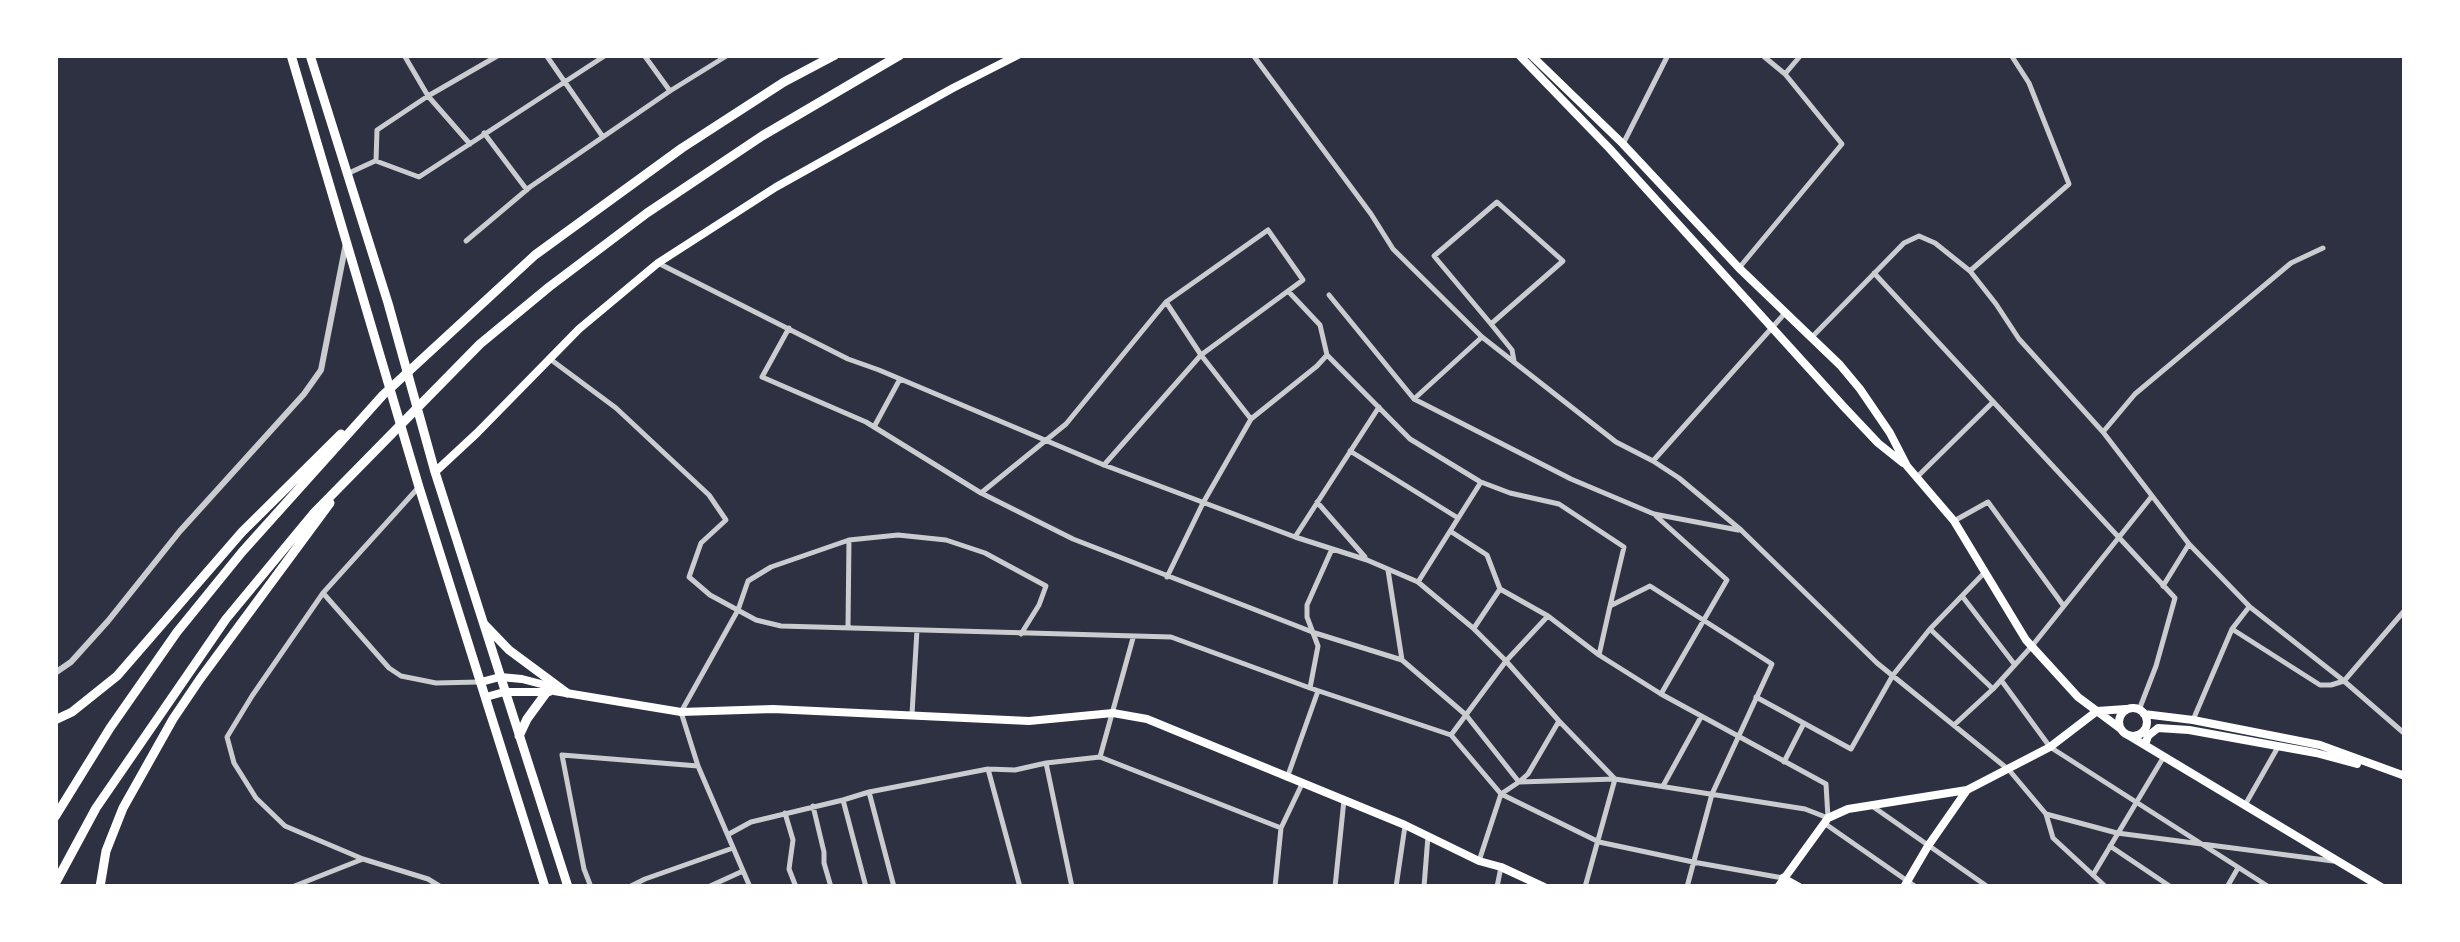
<!DOCTYPE html>
<style>
body{margin:0}
#map{position:relative;width:2460px;height:942px;overflow:hidden;background:#2d3142;font-family:"Roboto Condensed",sans-serif}
canvas{display:block}
.frame{position:absolute;inset:0;border:58px solid #fff;pointer-events:none}
</style>
<div id="map">
<canvas width="2460" height="942"></canvas>
<div class="frame"></div>
</div>
<script>
const ctx = document.querySelector('canvas').getContext('2d');
ctx.lineJoin = 'round';
const poly = rows => new Path2D(rows.map(r => 'M' + r).join(''));
function trace(path, color, width, dash) { ctx.strokeStyle = color; ctx.lineWidth = width; ctx.lineCap = dash ? 'butt' : 'round'; ctx.setLineDash(dash || []); ctx.stroke(path); }
trace(poly([
 [404,55,428,96,470,144],
 [546,55,603,137],
 [644,55,670,91],
 [1253,55,1371,214,1393,249,1482,337,1616,442,1653,461,1679,478,1741,530,1877,663,2009,770,2046,814,2053,838,2106,887],
 [1785,74,1801,55],
 [484,133,527,190],
 [1623,144,1668,55],
 [376,161,419,177,606,55],
 [376,161,377,130,428,96,499,55],
 [349,173,375,161],
 [466,241,530,187,670,91,728,55],
 [658,263,848,359,879,370,1104,465,1295,537,1367,560,1418,582,1473,628,1506,661,1559,721,1615,779,1805,809,1828,818,1826,784,1661,694,1599,655,1548,616,1500,589],
 [1739,268,1842,144,1785,74,1762,55],
 [1970,271,2069,184,2029,83,2011,55],
 [1874,273,2175,598,2156,666,2139,710],
 [1288,291,1320,325,1327,355,1410,439,1479,481],
 [1329,295,1414,399,1571,479,1654,514,1738,530],
 [1166,302,1201,355,1251,419],
 [1491,324,1434,256,1497,202,1563,261,1491,324,1512,350,1514,361],
 [789,328,762,377,866,422,981,493,1073,539,1315,633,1402,660,1466,715,1519,782,1528,774,1559,721],
 [1812,337,1904,243,1919,236,1935,243,1970,271,1996,304,2019,339,2103,432,2189,544,2250,607,2344,681,2405,734],
 [550,359,616,408,709,495,726,520,701,543,689,577,710,595,756,620,781,626,1171,637,1310,688,1451,735,1501,794,1599,842,1693,862,1783,878],
 [1414,399,1482,337],
 [874,427,900,379],
 [2103,432,2135,394,2291,263,2323,248],
 [1350,451,1458,518],
 [1653,461,1786,312],
 [1916,478,1992,403],
 [418,488,323,593,252,696,227,737,234,763,256,798,285,826,363,859,428,879,441,887],
 [981,493,1066,424,1166,302,1268,230,1303,280,1201,355,1104,465],
 [1317,502,1365,557],
 [1656,516,1727,580,1661,694],
 [1954,521,1988,502,2063,605],
 [1450,531,1487,555,1500,589],
 [1295,537,1379,407],
 [1388,570,1402,660],
 [1167,577,1203,503,1251,419,1317,366,1327,355],
 [1418,582,1481,482,1510,493,1559,504,1624,547,1610,606],
 [2163,586,2189,544],
 [323,593,389,668,401,676,436,683,479,682],
 [1962,596,2015,665],
 [848,627,849,540],
 [1474,628,1500,589],
 [1930,629,1993,689],
 [2232,629,2320,685,2331,685,2344,681,2405,610],
 [1599,655,1610,606,1650,586,1772,664,1712,794,1687,887],
 [2001,680,2050,747,2269,887],
 [1310,688,1318,646,1307,617,1307,605,1332,549],
 [1756,697,1851,749,1893,675,1930,629,1985,572],
 [912,714,917,630],
 [2193,720,2232,629,2249,607],
 [1954,725,1993,689,2032,646,2152,496],
 [1451,735,1506,661,1547,617],
 [1100,757,1133,638],
 [1784,762,1804,723],
 [1046,763,1072,887],
 [988,769,1020,887],
 [1287,778,1318,691],
 [1663,786,1701,717],
 [869,792,894,887],
 [843,800,866,887],
 [2245,805,2278,747],
 [813,806,824,852,824,863,831,887],
 [1872,806,1988,887],
 [785,813,793,840,789,869,796,887],
 [2046,814,2117,833,2333,861],
 [1824,823,1916,887],
 [729,834,751,822,843,800,869,792,988,769,1015,770,1046,763,1100,757,1281,828],
 [2110,846,2171,887],
 [1479,861,1501,794,1519,782,1615,779,1585,887],
 [2093,875,2163,758],
 [292,887,363,859],
 [591,887,584,869,562,755,698,766],
 [629,887,645,879,733,848],
 [708,887,743,871],
 [750,887,698,766,681,712,738,610,748,581,771,567,849,540,898,535,946,540,985,553,1046,586,1039,605,1021,634],
 [1275,887,1281,828,1302,784],
 [1335,887,1344,800],
 [1396,887,1405,826],
 [1424,887,1428,836],
 [1497,887,1501,867],
 [2227,887,2238,868]
]), '#caccd0', 5);
trace(poly([
 [55,673,71,662,108,621,180,531,304,394,321,370,346,243]
]), '#caccd0', 6);
trace(poly([
 [1519,55,1609,148,1844,407,1878,443,1903,463],
 [1531,55,1623,144,1739,268,1840,365,1860,389,1890,433,1907,466,1954,521,2026,640,2078,697,2121,729],
 [435,472,477,433,579,329,658,263,776,187,953,88,1018,55],
 [481,682,500,677,522,679,545,685,554,691,681,712,773,709,1029,721,1113,713,1147,719,1405,825,1479,861,1501,867,1544,887],
 [486,697,504,692,549,692],
 '2119 722a14 14 0 1 1 28 0a14 14 0 1 1-28 0Z',
 [2097,711,2126,709],
 [2144,714,2193,720,2320,745,2405,776],
 [2128,735,2381,887],
 [2145,745,2148,736,2158,728,2189,730,2316,753,2357,764],
 [1783,878,1799,887],
 [1778,887,1828,818,1848,809,1967,790],
 [1904,887,1928,846,1967,790,2050,747,2097,711]
]), '#fff', 8);
trace(poly([
 [291,55,419,487,545,887],
 [310,55,388,303,435,472,568,887],
 [484,624,509,650,567,693],
 [519,736,527,719,546,693]
]), '#fff', 9);
trace(poly([
 [55,720,72,712,117,676,242,532,341,434],
 [55,817,110,728,177,632,242,552,383,395,535,255,682,148,784,82,835,55],
 [55,884,96,808,226,619,313,514,480,344,549,287,647,213,762,136,900,55],
 [100,887,106,851,123,808,173,719,200,679,330,503]
]), '#fff', 9);
</script>
